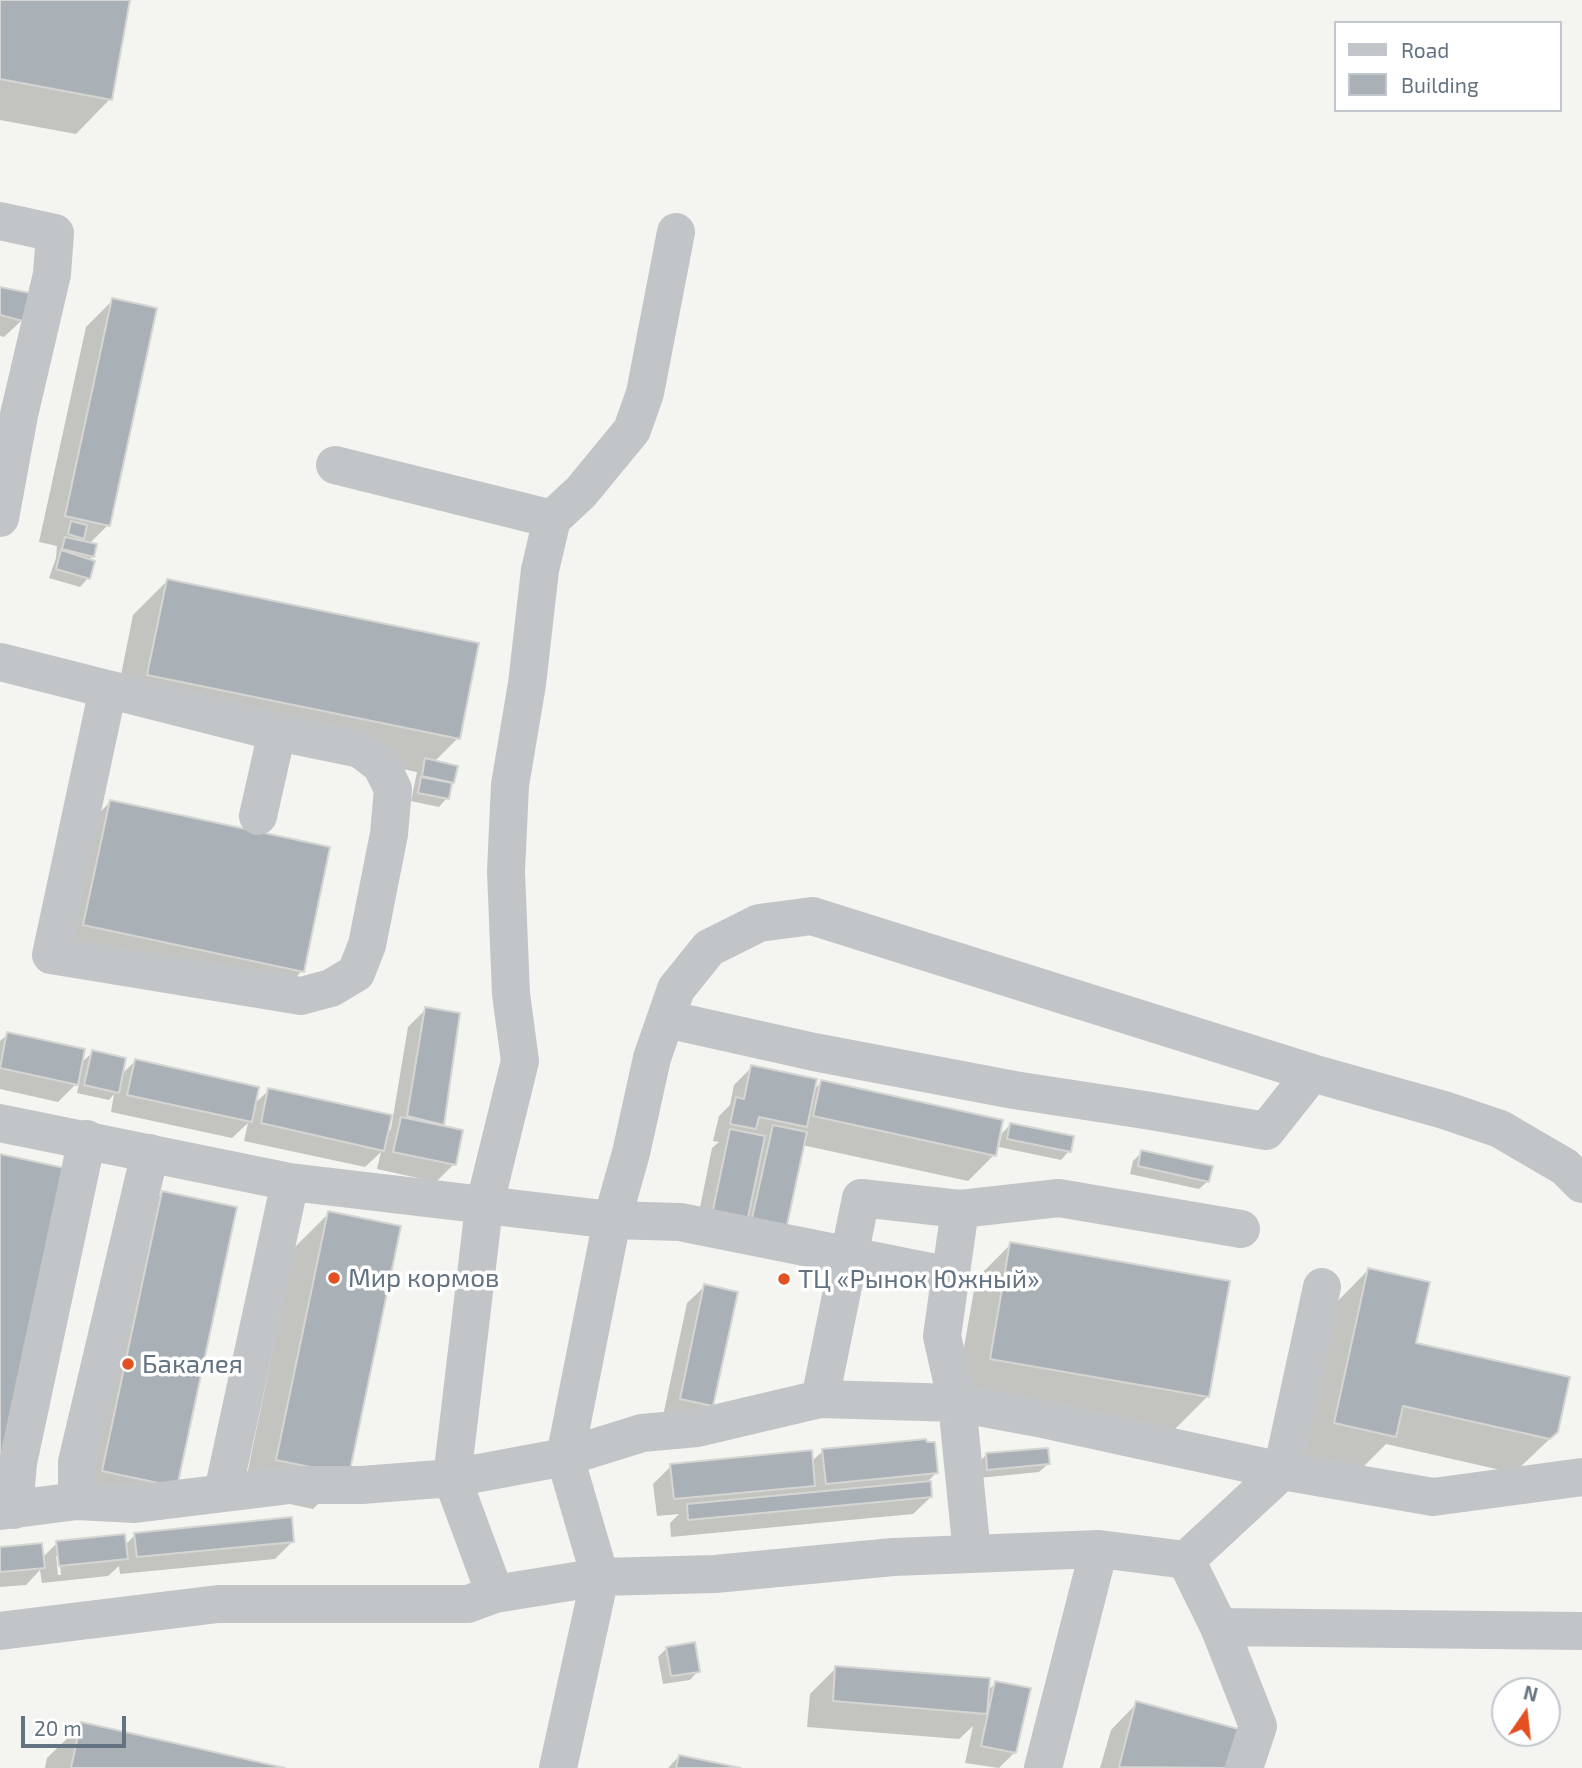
<!DOCTYPE html>
<meta charset="utf-8">
<style>
body{margin:0}
#map{position:relative;width:1582px;height:1768px;overflow:hidden;background:#f4f4f0;font-family:"Exo 2",sans-serif}
canvas{display:block}
.legend{position:absolute;left:1334px;top:21px;width:228px;height:91px;box-sizing:border-box;background:#fff;border:2px solid #c1c7cd;margin:0;padding:9px 12px;list-style:none;font-size:21px;color:#637381}
.legend li{display:flex;align-items:center;gap:14px;height:35px}
.legend b{width:35px;border:2px solid #c1c7cd}
.north{position:absolute;left:1491px;top:1677px;width:70px;height:70px;box-sizing:border-box;background:#fff;border:2px solid #c1c7cd;border-radius:50%;rotate:14deg;font-size:19px;font-weight:700;line-height:28px;text-align:center;color:#637381}
.north::after{content:'';display:block;margin:auto;width:24px;height:32px;background:#e35021;clip-path:polygon(50% 0,100% 100%,50% 72%,0 100%)}
.scale{position:absolute;left:21px;top:1716px;width:105px;height:32px;box-sizing:border-box;border:4px solid #637381;border-top:0;padding-left:9px;font-size:21px;line-height:24px;white-space:nowrap;color:#637381;-webkit-text-stroke:5px #fff;paint-order:stroke}
</style>
<div id="map">
<canvas width="1582" height="1768"></canvas>
<ul class="legend">
<li><b style="height:9px;background:#c1c5c8"></b>Road</li>
<li><b style="height:19px;background:#aab1b6"></b>Building</li>
</ul>
<div class="north">N</div>
<div class="scale">20 m</div>
</div>
<script>
const ctx = document.querySelector('canvas').getContext('2d');
ctx.lineJoin = 'round';
function fill(path, color) { ctx.fillStyle = color; ctx.fill(path, 'evenodd'); }
const poly = rows => new Path2D(rows.map(r => 'M' + r).join(''));
function trace(path, color, width, dash) { ctx.strokeStyle = color; ctx.lineWidth = width; ctx.lineCap = dash ? 'butt' : 'round'; ctx.setLineDash(dash || []); ctx.stroke(path); }
function drawText(font, color, halo, rows, align = 'center') {
  ctx.font = font + ' "Exo 2",sans-serif'; ctx.lineWidth = 7; ctx.setLineDash([]); ctx.textBaseline = 'middle'; ctx.strokeStyle = halo; ctx.fillStyle = color; for (const [text, x, y, turn = 0] of rows) {
    ctx.save(); ctx.translate(x, y); ctx.rotate((+turn || 0) * Math.PI / 180); ctx.textAlign = isNaN(turn) ? turn : align; if (halo) ctx.strokeText(text, 0, 0); ctx.fillText(text, 0, 0); ctx.restore();
  }
}
fill(poly([
 [0,0,128,0,110,99,76,134,0,120],
 [0,289,22,320,4,337,0,336],
 [113,300,108,525,89,544,93,556,88,560,88,578,80,587,49,578,56,558,57,546,39,542,86,327],
 [168,580,458,738,434,762,456,767,447,798,439,807,411,801,417,772,114,710,133,615],
 [110,802,302,971,267,1006,49,959,76,837],
 [426,1009,458,1014,442,1128,454,1164,436,1182,377,1169,381,1152,365,1167,244,1141,248,1123,232,1138,111,1112,114,1094,109,1100,77,1093,80,1080,58,1102,0,1089,0,1041,8,1034,80,1064,93,1052,120,1076,135,1061,253,1105,269,1090,386,1135,391,1129,408,1027],
 [752,1067,813,1091,821,1082,994,1155,968,1181,802,1145,783,1233,694,1237,712,1148,719,1142,713,1141,719,1116,730,1105,734,1085],
 [1011,1124,1069,1151,1061,1160,999,1147,1002,1133],
 [1142,1152,1208,1181,1199,1189,1130,1174,1133,1161],
 [162,1193,175,1486,68,1505,128,1228],
 [329,1213,347,1474,313,1509,243,1494,294,1248],
 [1011,1244,1208,1396,1173,1431,956,1393,976,1279],
 [1368,1270,1414,1345,1557,1432,1514,1473,1386,1444,1359,1471,1300,1458,1334,1305],
 [705,1286,711,1405,694,1422,663,1416,687,1303],
 [823,1451,936,1473,929,1480,931,1497,913,1514,671,1537,670,1523,679,1514,657,1516,653,1484,671,1466,811,1462],
 [986,1455,1048,1464,1039,1472,979,1478,978,1463],
 [135,1535,293,1541,275,1559,120,1574,119,1566,108,1576,42,1583,40,1570,26,1585,0,1587,0,1549,42,1558,57,1543,125,1545],
 [56,1556,59,1556,61,1575,58,1575],
 [667,1648,698,1671,690,1680,663,1684,658,1657],
 [836,1668,987,1691,996,1683,1015,1752,999,1768,965,1763,973,1726,959,1739,807,1727,810,1694],
 [1137,1703,1230,1768,1100,1768,1111,1730],
 [82,1724,277,1768,45,1768,47,1758],
 [679,1756,733,1768,668,1768]
]), '#0003');
const building = poly([
 [0,0,130,0,112,100,0,79,0,0],
 [0,287,30,293,23,321,0,315,0,287],
 [112,298,157,308,110,526,65,516,112,298],
 [71,521,87,525,84,539,68,534,71,521],
 [65,537,97,544,94,557,62,549,65,537],
 [61,550,95,561,90,579,56,569,61,550],
 [167,579,479,643,460,739,147,675,167,579],
 [425,758,458,766,454,783,422,776,425,758],
 [421,777,452,783,449,799,418,793,421,777],
 [110,800,330,847,304,972,83,925,110,800],
 [425,1007,460,1013,444,1125,407,1116,425,1007],
 [7,1032,85,1049,78,1085,0,1068,7,1032],
 [92,1050,126,1058,119,1093,84,1085,92,1050],
 [135,1059,259,1087,252,1122,127,1095,135,1059],
 [751,1065,817,1079,807,1127,759,1117,756,1129,730,1124,736,1097,744,1099,751,1065],
 [821,1080,1003,1120,996,1156,813,1116,821,1080],
 [268,1088,392,1115,384,1151,261,1123,268,1088],
 [401,1117,463,1130,456,1165,393,1152,401,1117],
 [1010,1123,1074,1136,1071,1152,1007,1139,1010,1123],
 [773,1125,807,1132,785,1234,750,1227,773,1125],
 [730,1129,765,1136,746,1227,711,1219,730,1129],
 [1141,1150,1213,1166,1209,1182,1138,1166,1141,1150],
 [0,1154,64,1168,0,1469,0,1154],
 [162,1191,237,1207,177,1487,102,1471,162,1191],
 [328,1211,401,1226,349,1475,276,1460,328,1211],
 [1010,1242,1230,1281,1209,1397,990,1359,1010,1242],
 [1368,1268,1430,1282,1416,1343,1570,1377,1558,1432,1550,1439,1403,1406,1396,1437,1334,1423,1368,1268],
 [704,1284,738,1292,713,1406,680,1399,704,1284],
 [926,1439,927,1442,935,1442,938,1473,826,1484,822,1449,926,1439],
 [1048,1448,1050,1464,987,1470,986,1453,1048,1448],
 [812,1450,815,1486,674,1499,670,1464,812,1450],
 [931,1481,932,1497,688,1520,687,1504,931,1481],
 [292,1517,294,1542,137,1557,134,1533,292,1517],
 [125,1534,128,1559,59,1566,56,1541,125,1534],
 [42,1543,45,1568,0,1572,0,1547,42,1543],
 [695,1642,700,1672,671,1676,666,1647,695,1642],
 [835,1666,990,1678,987,1714,833,1701,835,1666],
 [995,1681,1031,1688,1016,1753,981,1746,995,1681],
 [1136,1701,1242,1730,1232,1768,1119,1767,1136,1701],
 [81,1722,285,1768,71,1768,81,1722],
 [679,1755,741,1768,676,1768,679,1755]
]);
fill(building, '#aab1b6');
trace(building, '#d5d5d3', 2);
trace(poly([
 [0,221,55,233,52,274,19,415,0,518],
 [335,465,552,519],
 [0,662,277,732,360,749,381,765,393,789,389,834,367,945,356,973,331,988,301,996,51,955,108,689],
 [258,816,277,732],
 [666,1019,814,1052,1014,1090,1151,1111,1266,1131,1312,1073],
 [0,1123,290,1182,612,1220,680,1222,950,1276],
 [960,1209,942,1336,957,1403,972,1554],
 [820,1399,861,1198,960,1209,1059,1198,1241,1229],
 [223,1492,290,1182],
 [77,1501,77,1462,150,1153],
 [14,1510,18,1463,87,1139],
 [0,1511,77,1501,135,1504,290,1485,362,1485,452,1478,565,1457,642,1433,697,1428,820,1399,957,1403,1038,1418,1282,1471,1433,1497,1582,1477],
 [1186,1560,1219,1627,1258,1726,1244,1768],
 [495,1594,600,1577,715,1574,893,1557,1099,1549,1186,1560,1282,1471,1322,1287],
 [1219,1627,1582,1631],
 [0,1631,218,1604,468,1604,495,1594,452,1478,484,1207,520,1061,511,994,506,871,510,785,527,684,540,570,552,519,581,492,632,430,645,393,676,232],
 [558,1768,600,1577,565,1457,612,1220,631,1153,652,1058,676,989,709,948,759,923,812,916,1312,1073,1444,1110,1500,1129,1565,1167,1582,1184],
 [1043,1768,1099,1549]
]), '#c1c5c8', 38);
for (const [x, y, r, color] of [
 [334,1278,7,"#e35021"],
 [784,1279,7,"#e35021"],
 [128,1364,7,"#e35021"]
]) { const dot = new Path2D(); dot.arc(x, y, r, 0, 2 * Math.PI); ctx.fillStyle = color; ctx.fill(dot); trace(dot, '#fff', 2.5); }
drawText('26px', '#637381', '#fff', [
 ["Мир кормов",348,1278],
 ["ТЦ «Рынок Южный»",798,1279],
 ["Бакалея",142,1364]
], 'left');
</script>
